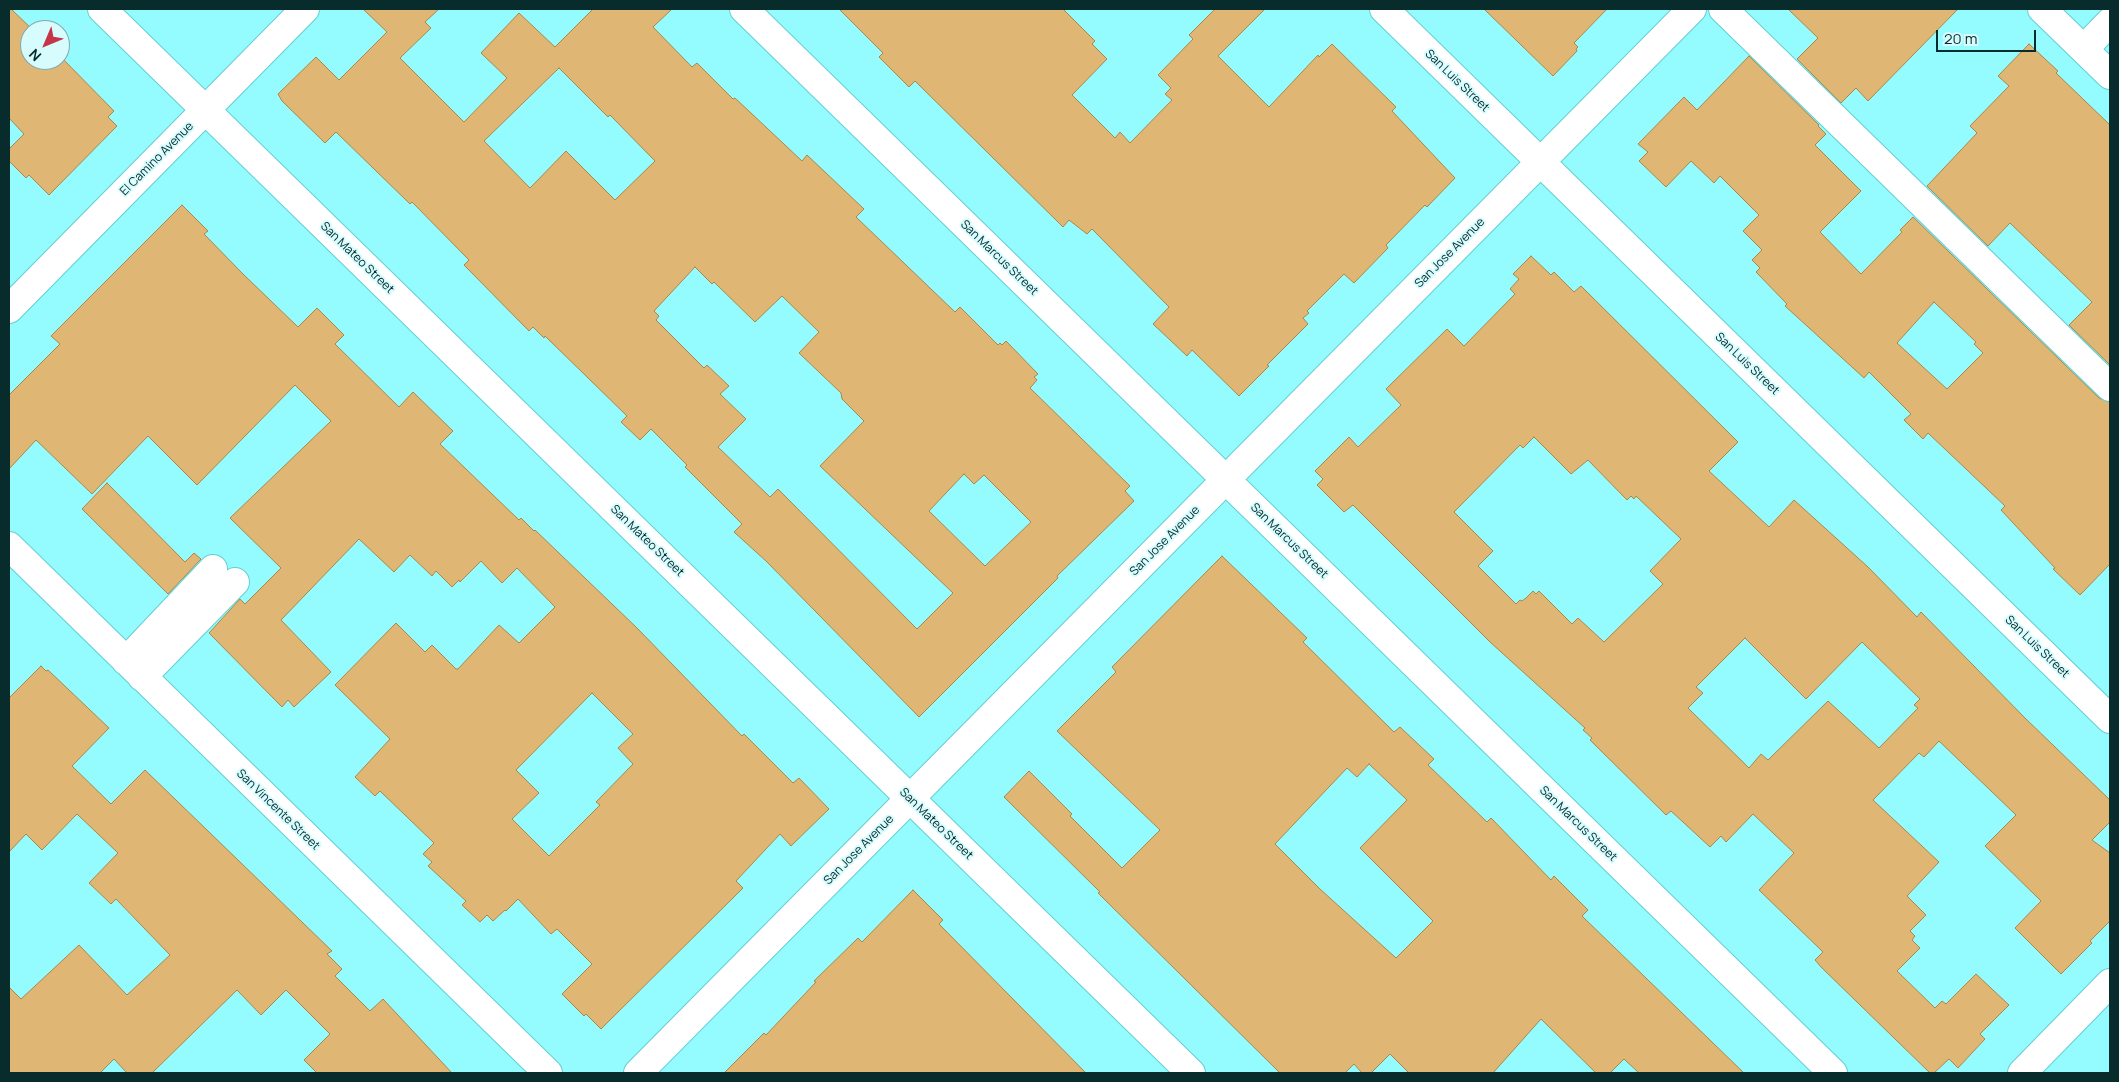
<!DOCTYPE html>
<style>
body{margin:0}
#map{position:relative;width:2119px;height:1082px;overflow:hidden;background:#94fbff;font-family:Manrope,sans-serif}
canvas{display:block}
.frame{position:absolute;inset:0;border:10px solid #082b2c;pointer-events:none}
.north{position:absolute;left:20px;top:20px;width:50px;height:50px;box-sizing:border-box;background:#d7fcfe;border:1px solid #84a8aa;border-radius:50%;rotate:225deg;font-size:14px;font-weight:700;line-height:20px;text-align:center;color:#082b2c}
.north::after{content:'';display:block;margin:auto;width:18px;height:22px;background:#c53447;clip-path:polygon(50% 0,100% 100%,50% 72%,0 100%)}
.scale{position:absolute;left:1936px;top:30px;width:100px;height:22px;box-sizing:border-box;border:2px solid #082b2c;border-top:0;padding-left:6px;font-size:15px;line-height:18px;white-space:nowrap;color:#082b2c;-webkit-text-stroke:4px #d7fcfe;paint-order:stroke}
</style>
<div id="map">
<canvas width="2119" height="1082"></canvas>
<div class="frame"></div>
<div class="north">N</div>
<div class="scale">20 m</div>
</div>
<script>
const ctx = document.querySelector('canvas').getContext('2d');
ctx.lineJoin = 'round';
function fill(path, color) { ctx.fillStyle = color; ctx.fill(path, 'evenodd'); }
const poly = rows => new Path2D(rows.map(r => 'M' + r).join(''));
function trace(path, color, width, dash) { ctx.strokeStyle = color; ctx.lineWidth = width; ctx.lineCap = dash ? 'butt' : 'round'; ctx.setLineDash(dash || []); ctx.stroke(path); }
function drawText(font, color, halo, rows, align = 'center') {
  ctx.font = font + ' Manrope,sans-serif'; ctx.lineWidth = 4; ctx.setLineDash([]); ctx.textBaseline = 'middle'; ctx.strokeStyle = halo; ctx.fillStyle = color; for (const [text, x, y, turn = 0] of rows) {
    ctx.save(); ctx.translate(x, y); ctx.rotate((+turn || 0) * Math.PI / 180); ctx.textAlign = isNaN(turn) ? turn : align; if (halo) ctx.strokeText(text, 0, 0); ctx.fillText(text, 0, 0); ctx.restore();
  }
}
const building = poly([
 [9,9,11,9,33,30,30,30,30,60,60,60,60,56,114,111,108,117,117,126,49,195,29,175,26,178,9,161,9,149,24,134,9,118,9,9],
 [363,9,439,9,425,22,431,28,400,58,464,122,507,78,481,53,519,13,555,47,593,9,672,9,653,27,692,67,697,63,733,99,735,98,802,161,807,155,864,209,856,217,955,312,960,307,998,345,1000,343,1002,345,1006,341,1038,374,1034,377,1037,380,1030,388,1130,486,1125,491,1134,501,1057,576,1058,578,919,717,766,561,734,532,742,524,685,467,687,465,651,429,640,440,621,422,627,416,545,336,544,338,533,327,529,331,464,265,469,260,412,202,410,204,336,132,325,143,282,101,278,94,316,57,339,80,387,32,363,9],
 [559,68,608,117,610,115,655,161,615,200,566,151,530,188,484,141,559,68],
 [695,267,712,284,714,282,755,322,782,296,819,332,799,353,841,393,842,399,864,421,820,466,953,593,917,629,778,489,770,497,718,447,746,419,720,394,729,386,707,365,704,368,656,320,659,316,654,311,695,267],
 [964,474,974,484,984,475,1031,522,985,566,929,511,964,474],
 [839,9,1063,9,1095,41,1092,44,1107,59,1072,95,1115,138,1120,132,1130,143,1172,100,1165,94,1171,88,1158,75,1193,39,1189,35,1215,9,1265,9,1218,56,1269,107,1318,55,1319,57,1332,44,1396,107,1392,111,1455,178,1427,207,1425,205,1386,245,1388,248,1354,283,1344,274,1307,311,1309,313,1303,318,1308,324,1267,365,1269,366,1239,396,1192,350,1187,356,1153,324,1169,307,1092,229,1087,234,1069,220,1063,227,915,81,909,87,879,57,883,53,839,9],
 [1484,9,1607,9,1574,43,1578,47,1576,49,1577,51,1553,76,1484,9],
 [1788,9,1958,9,1868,101,1856,88,1841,103,1797,59,1818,38,1788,9],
 [2029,44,2058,71,2056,73,2110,125,2110,365,2069,325,2092,302,2010,223,1988,246,1927,186,1977,133,1970,126,2009,86,1998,76,2029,44],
 [1749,56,1819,125,1818,126,1826,134,1815,145,1861,191,1820,232,1861,274,1902,232,1900,230,1913,217,2099,398,2110,402,2110,564,2080,595,2053,569,2055,568,2001,510,2005,506,1928,433,1923,439,1904,420,1911,414,1869,372,1864,378,1785,306,1787,304,1756,272,1760,268,1752,260,1762,250,1743,231,1759,215,1720,176,1714,183,1691,161,1666,187,1639,161,1648,152,1638,144,1684,97,1697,110,1749,56],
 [1934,302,1976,342,1974,344,1983,353,1947,389,1897,343,1934,302],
 [182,205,208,231,204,234,243,274,298,327,317,308,344,335,335,344,399,407,413,392,453,431,440,444,519,520,521,518,534,531,535,530,637,628,742,736,744,734,793,783,799,778,829,809,791,846,780,834,736,881,743,888,601,1029,586,1014,584,1016,562,994,592,964,557,929,551,934,518,899,506,911,505,910,493,921,487,915,480,922,462,905,466,901,428,866,432,862,423,854,434,843,380,791,375,796,355,777,390,739,335,685,396,623,425,652,432,645,456,669,458,669,499,625,519,643,555,607,517,568,502,583,481,561,460,582,459,580,452,587,436,571,432,576,410,555,394,572,359,539,281,620,331,672,294,707,288,700,282,707,209,633,240,599,245,604,281,568,230,518,331,421,295,385,197,485,148,436,92,494,36,440,9,469,9,395,60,344,51,336,182,205],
 [592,693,633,734,618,748,633,764,596,802,600,805,549,856,512,819,539,793,516,770,592,693],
 [1531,256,1551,275,1554,272,1574,292,1581,286,1738,442,1709,471,1769,527,1794,500,1868,567,1917,617,1921,612,2025,718,2110,800,2110,822,2092,840,2110,853,2110,921,2090,941,2092,943,2061,974,2015,928,2041,901,1985,846,2016,815,1939,741,1924,757,1919,753,1873,800,1939,862,1907,896,1926,915,1910,931,1915,936,1912,940,1920,948,1897,971,1935,1008,1942,1001,1946,1004,1976,974,2009,1005,1980,1034,1985,1039,1958,1068,1949,1059,1934,1073,1930,1073,1822,968,1815,960,1823,952,1759,890,1794,853,1753,814,1726,842,1721,836,1710,847,1671,811,1666,815,1590,740,1592,738,1583,730,1585,728,1490,642,1353,505,1344,512,1317,485,1323,479,1315,471,1349,437,1358,447,1401,405,1386,389,1447,329,1464,346,1515,294,1510,289,1519,279,1513,274,1531,256],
 [1534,437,1571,474,1588,460,1627,500,1631,496,1634,499,1636,496,1681,539,1650,571,1663,584,1604,642,1578,618,1572,624,1539,591,1536,594,1533,591,1526,598,1522,601,1520,600,1516,604,1478,566,1493,551,1454,512,1520,445,1523,448,1534,437],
 [1745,638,1806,699,1862,642,1920,699,1914,705,1918,708,1879,748,1828,701,1768,760,1761,754,1749,768,1688,708,1703,693,1696,687,1745,638],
 [107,483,185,562,194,553,201,559,168,594,82,509,107,483],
 [1222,556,1307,638,1303,642,1394,732,1400,727,1434,759,1428,765,1487,822,1491,818,1551,880,1554,876,1588,910,1582,916,1744,1073,1639,1073,1624,1059,1610,1073,1596,1073,1541,1019,1493,1073,1409,1073,1390,1054,1371,1073,1362,1073,1354,1064,1345,1073,1280,1073,1098,893,1100,892,1004,797,1029,771,1072,814,1070,816,1122,868,1160,830,1057,731,1116,672,1112,667,1222,556],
 [1369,764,1407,800,1360,848,1433,921,1396,958,1320,889,1275,844,1347,768,1357,777,1369,764],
 [41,666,46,671,48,670,109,728,72,766,111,804,145,770,332,951,327,954,342,969,335,976,370,1011,383,999,452,1073,317,1073,304,1060,330,1034,286,990,261,1015,237,990,152,1073,127,1073,114,1059,100,1073,9,1073,9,987,21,999,79,945,127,995,170,955,116,899,111,904,89,883,118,853,77,814,42,850,26,834,9,852,9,698,41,666],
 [913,890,943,920,939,924,1086,1073,724,1073,764,1033,766,1035,816,982,814,981,858,938,862,942,913,890]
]);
fill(building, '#dfb674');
trace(building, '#ad8644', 1);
const minor = poly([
 [102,9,1191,1073],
 [744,9,1833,1073],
 [1384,9,2110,719],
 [1723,9,2110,387],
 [2084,49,2110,22],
 [9,309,305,9],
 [9,546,548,1073],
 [126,661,213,569],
 [142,677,235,582],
 [638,1073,1692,9],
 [2022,1073,2110,983]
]);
const major = poly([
 [2042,9,2110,75]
]);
trace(minor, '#66ced2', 30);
trace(major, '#66ced2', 30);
trace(minor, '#fff', 28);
trace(major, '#fff', 28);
drawText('12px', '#082b2c', '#d7fcfe', [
 ["San Luis Street",1457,81,44],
 ["El Camino Avenue",157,159,-45],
 ["San Jose Avenue",1450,253,-45],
 ["San Mateo Street",357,258,44],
 ["San Marcus Street",999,258,44],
 ["San Luis Street",1747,364,44],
 ["San Mateo Street",647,541,44],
 ["San Jose Avenue",1165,541,-45],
 ["San Marcus Street",1289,541,44],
 ["San Luis Street",2037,647,44],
 ["San Vincente Street",278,810,44],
 ["San Mateo Street",936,824,44],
 ["San Marcus Street",1578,824,44],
 ["San Jose Avenue",859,850,-45]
]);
</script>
